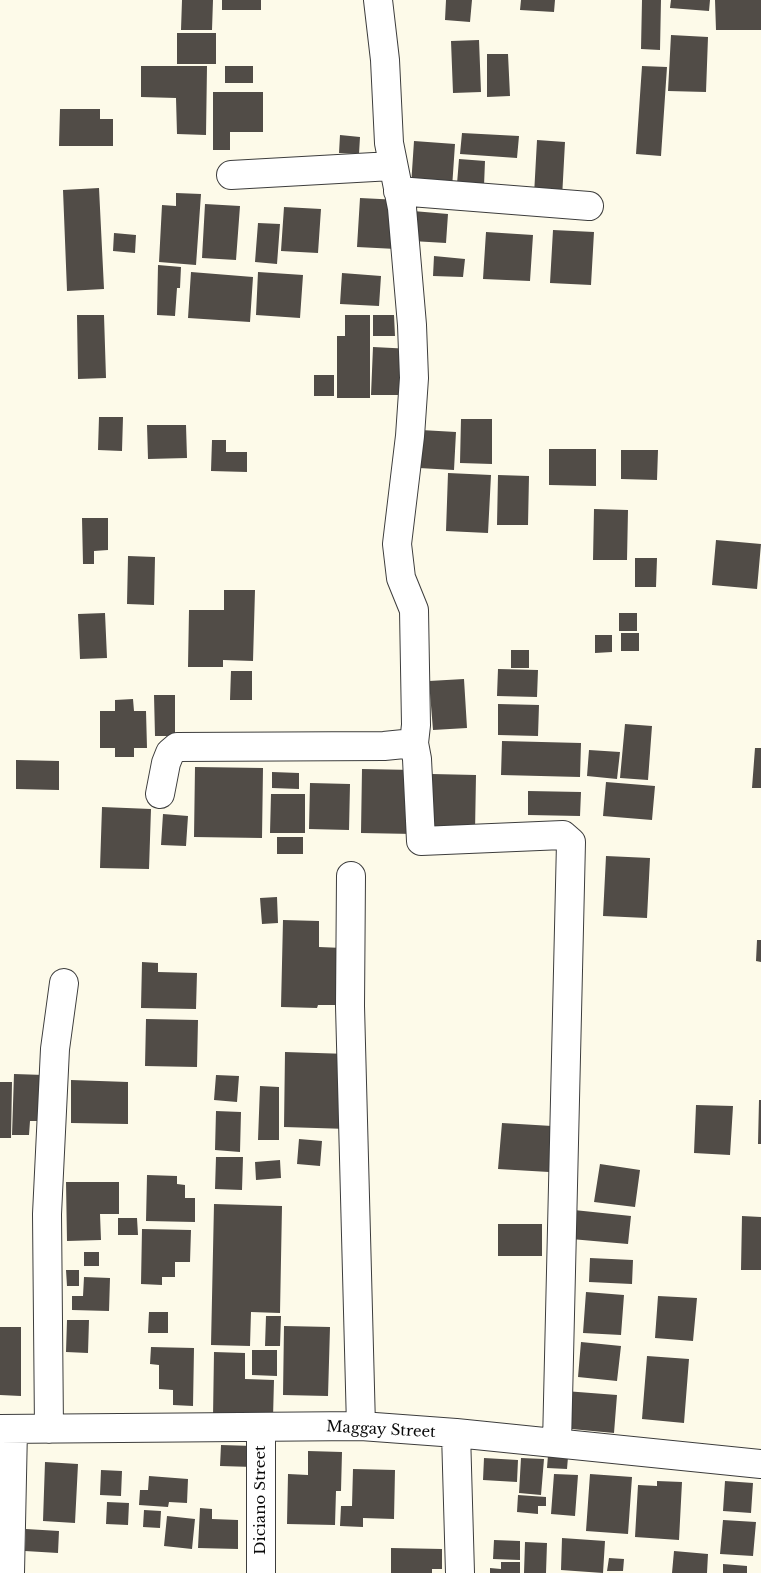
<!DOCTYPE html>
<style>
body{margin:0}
canvas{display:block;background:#fdfae9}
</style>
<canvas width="761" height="1573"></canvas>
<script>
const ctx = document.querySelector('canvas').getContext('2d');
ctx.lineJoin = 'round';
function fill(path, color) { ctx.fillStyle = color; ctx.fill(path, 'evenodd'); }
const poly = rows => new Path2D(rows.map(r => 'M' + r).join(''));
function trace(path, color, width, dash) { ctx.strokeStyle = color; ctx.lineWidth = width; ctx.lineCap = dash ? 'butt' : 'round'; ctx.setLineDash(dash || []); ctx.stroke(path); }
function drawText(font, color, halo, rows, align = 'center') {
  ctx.font = font + ' "Libre Baskerville",serif'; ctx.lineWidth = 5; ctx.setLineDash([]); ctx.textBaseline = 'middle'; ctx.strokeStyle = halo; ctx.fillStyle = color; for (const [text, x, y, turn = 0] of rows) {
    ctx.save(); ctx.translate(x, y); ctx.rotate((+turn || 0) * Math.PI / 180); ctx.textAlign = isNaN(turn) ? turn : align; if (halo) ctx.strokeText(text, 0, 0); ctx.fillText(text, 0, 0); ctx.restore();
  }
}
fill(poly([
 [182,0,213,0,212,30,181,30],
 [222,0,261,0,261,10,222,10],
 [446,0,472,0,470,22,445,20],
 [521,0,555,0,554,12,520,10],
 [642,0,661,0,660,50,641,49],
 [671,0,710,0,709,11,670,8],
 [715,0,761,0,761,30,716,30],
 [177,33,216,33,216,64,177,64],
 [671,35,708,37,706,92,668,91],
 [479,40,481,92,453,93,451,41],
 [487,54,508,54,510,96,487,97],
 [141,66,207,66,206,135,177,134,176,98,141,97],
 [225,66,253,66,253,83,225,83],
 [642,66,667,67,661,156,636,154],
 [213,92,263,92,263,132,230,132,230,150,213,150],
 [60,109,100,109,100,119,113,119,113,146,59,146],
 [462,133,519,136,517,158,460,154],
 [340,135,360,137,359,154,339,153],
 [537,140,565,142,562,198,534,195],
 [414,141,455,144,452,188,411,186],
 [459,159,485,161,484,186,457,184],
 [99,188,104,289,67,291,63,190],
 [176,193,201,194,196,265,159,262,162,205,176,206],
 [360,198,400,200,396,249,357,247],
 [205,204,240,206,236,260,202,258],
 [284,207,321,209,318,253,281,251],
 [413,211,448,214,446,243,412,241],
 [258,223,280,224,277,264,255,262],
 [553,230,594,232,591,285,550,283],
 [486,232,533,235,530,281,483,279],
 [114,233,136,235,135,253,113,251],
 [434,256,465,259,463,277,433,276],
 [158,265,181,267,180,288,177,288,175,316,157,315],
 [191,272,253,277,250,322,188,318],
 [258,272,303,275,300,318,256,315],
 [342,273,381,276,379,306,340,304],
 [77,315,104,315,106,378,78,379],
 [345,315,370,315,370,398,337,398,337,336,345,336],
 [373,315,394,315,395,336,373,336],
 [373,347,412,349,411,395,371,395],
 [314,375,334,375,334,396,314,396],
 [99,417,123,417,122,451,98,450],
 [461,419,492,419,492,464,460,463],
 [147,425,186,425,187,458,148,459],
 [421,430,456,432,454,470,419,468],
 [212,440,226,440,226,452,247,452,247,472,211,471],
 [549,449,596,449,596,486,549,485],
 [621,450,658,450,657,480,621,479],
 [448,473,491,475,488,533,446,531],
 [498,475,529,476,528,525,497,525],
 [594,509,628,510,627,560,593,560],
 [82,518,108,518,108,550,94,551,94,564,83,564],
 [716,540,761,544,757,589,712,585],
 [128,556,155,557,154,605,127,604],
 [635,558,657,558,656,587,635,587],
 [224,590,255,590,253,661,223,660,223,667,188,667,189,610,224,610],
 [105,613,107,658,80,659,78,614],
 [619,613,637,613,637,631,619,631],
 [621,633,639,633,639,651,621,651],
 [595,635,612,635,612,652,595,653],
 [511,650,529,650,529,668,511,668],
 [498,669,538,670,537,697,497,696],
 [231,671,252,671,252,700,230,700],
 [464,679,467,728,433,730,429,681],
 [154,695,175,695,175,736,155,736],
 [133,699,134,711,146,711,147,748,134,748,134,757,115,757,115,748,100,748,100,711,115,711,115,700],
 [498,704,539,705,538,736,498,735],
 [625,724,652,726,648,780,620,778],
 [502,741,581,743,580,777,501,775],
 [755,748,761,748,761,788,752,788],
 [589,750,620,752,617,779,587,776],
 [16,760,59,761,59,790,16,789],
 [195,767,263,768,262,838,194,837],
 [362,769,414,770,414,834,361,833],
 [272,772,299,773,299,789,272,788],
 [432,774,476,775,475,832,431,831],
 [606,782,655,786,652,820,603,816],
 [310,783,350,784,349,830,309,829],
 [528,791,581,792,580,816,528,815],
 [271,794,305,794,305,833,270,833],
 [102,807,151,809,149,869,100,868],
 [163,814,188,816,186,846,161,845],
 [277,837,303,837,303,854,277,854],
 [606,856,650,858,647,918,603,916],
 [277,897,278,923,262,924,260,898],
 [283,920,319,921,319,947,343,948,342,1005,318,1005,317,1008,281,1007],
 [757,940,761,940,761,962,756,961],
 [142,962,158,963,158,972,197,973,196,1009,141,1008],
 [146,1019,198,1020,197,1067,145,1066],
 [285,1052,349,1054,348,1129,284,1127],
 [14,1074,44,1075,43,1121,30,1121,29,1135,12,1135],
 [216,1075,239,1076,237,1102,214,1100],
 [71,1080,128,1082,128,1124,71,1123],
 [0,1082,12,1082,11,1138,0,1138],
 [260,1086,279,1087,279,1140,258,1140],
 [759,1100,761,1100,761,1144,758,1144],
 [696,1105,733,1106,730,1155,694,1153],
 [216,1111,241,1112,240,1152,215,1150],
 [502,1123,552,1126,549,1172,498,1169],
 [299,1139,322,1141,320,1166,297,1164],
 [216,1157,243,1157,242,1190,215,1189],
 [280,1160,281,1178,256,1180,255,1162],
 [600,1164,640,1170,635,1207,594,1202],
 [147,1175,177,1176,177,1184,185,1185,185,1198,195,1198,195,1222,146,1221],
 [66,1182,119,1182,119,1214,100,1214,101,1240,67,1241],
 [214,1204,282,1206,280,1313,251,1312,250,1346,211,1345],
 [574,1210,631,1216,628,1244,571,1239],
 [742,1216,761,1217,761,1270,741,1270],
 [118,1218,137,1218,138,1235,118,1235],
 [498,1224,542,1224,542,1256,498,1256],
 [142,1229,191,1230,190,1262,175,1262,175,1277,162,1277,162,1285,141,1284],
 [84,1252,99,1252,99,1266,84,1266],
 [590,1258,633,1260,632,1284,589,1282],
 [66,1270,79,1270,79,1286,67,1286],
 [84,1277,110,1278,109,1311,72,1310,72,1296,83,1296],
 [586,1292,624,1295,621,1335,583,1333],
 [658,1296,697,1298,693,1341,655,1338],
 [149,1312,168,1312,168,1333,148,1333],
 [266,1316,281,1316,280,1346,265,1346],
 [67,1320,89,1320,88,1353,66,1352],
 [284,1326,330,1327,328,1396,283,1395],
 [0,1327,21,1327,21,1396,0,1395],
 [581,1342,621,1346,617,1381,578,1377],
 [151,1347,194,1348,193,1406,173,1405,173,1390,159,1389,159,1365,150,1364],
 [252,1350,277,1350,277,1376,252,1375],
 [214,1352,245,1353,245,1379,274,1380,273,1418,213,1417],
 [647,1356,689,1359,684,1423,642,1419],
 [565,1391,617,1395,614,1433,561,1428],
 [221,1445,253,1446,253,1467,220,1466],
 [308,1451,342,1452,341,1491,336,1491,335,1525,287,1524,288,1474,308,1475],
 [548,1455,568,1457,567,1469,547,1468],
 [484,1458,518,1460,517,1482,483,1480],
 [521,1458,544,1459,541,1495,519,1493],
 [45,1462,78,1464,75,1523,43,1521],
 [353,1469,395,1470,394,1519,363,1518,363,1527,340,1526,341,1506,352,1506],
 [101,1470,122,1471,121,1496,100,1495],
 [554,1474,578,1475,575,1516,551,1514],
 [590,1474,632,1477,628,1534,586,1531],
 [149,1476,188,1479,187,1503,169,1502,168,1507,139,1505,140,1490,148,1490],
 [657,1481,682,1482,679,1540,635,1537,638,1485,657,1486],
 [725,1481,753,1483,751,1513,723,1511],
 [518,1495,546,1497,546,1506,538,1506,538,1514,517,1512],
 [107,1502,129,1503,128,1525,106,1524],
 [200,1508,212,1509,212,1519,238,1520,238,1549,198,1548],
 [144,1510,161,1511,160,1528,143,1527],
 [167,1516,195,1519,192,1549,164,1546],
 [723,1520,756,1522,753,1556,720,1554],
 [26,1529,59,1531,58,1553,25,1551],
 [562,1538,605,1541,603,1573,561,1570],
 [494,1540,520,1541,520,1560,493,1559],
 [525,1542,547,1543,546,1573,524,1573],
 [391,1548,442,1549,442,1569,432,1569,432,1573,391,1573],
 [674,1551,708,1554,707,1573,672,1573],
 [609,1558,624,1559,623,1571,607,1571],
 [501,1562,520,1562,520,1573,490,1573,490,1568,501,1569],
 [723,1564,747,1566,747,1573,723,1573]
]), '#514c47');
const minor = poly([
 [231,175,392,166],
 [398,191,589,206],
 [414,743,417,759,421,841,563,835,571,842,557,1443],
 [160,794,166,763,170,753,177,747,384,746,414,743,416,725,414,610,401,578,397,544,410,436,414,378,412,325,402,208,389,143,385,60,378,0],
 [351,876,350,1006,361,1426],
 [0,1429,361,1426,456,1433,761,1464],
 [49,1429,47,1214,55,1049,64,983],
 [456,1433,460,1573],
 [10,1573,13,1429],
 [261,1573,261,1427]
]);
trace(minor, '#3d3d3d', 30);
trace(minor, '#fff', 28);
drawText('15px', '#0a0a0a', '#fff', [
 ["Maggay Street",381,1430,3],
 ["Diciano Street",261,1500,-90]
]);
</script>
